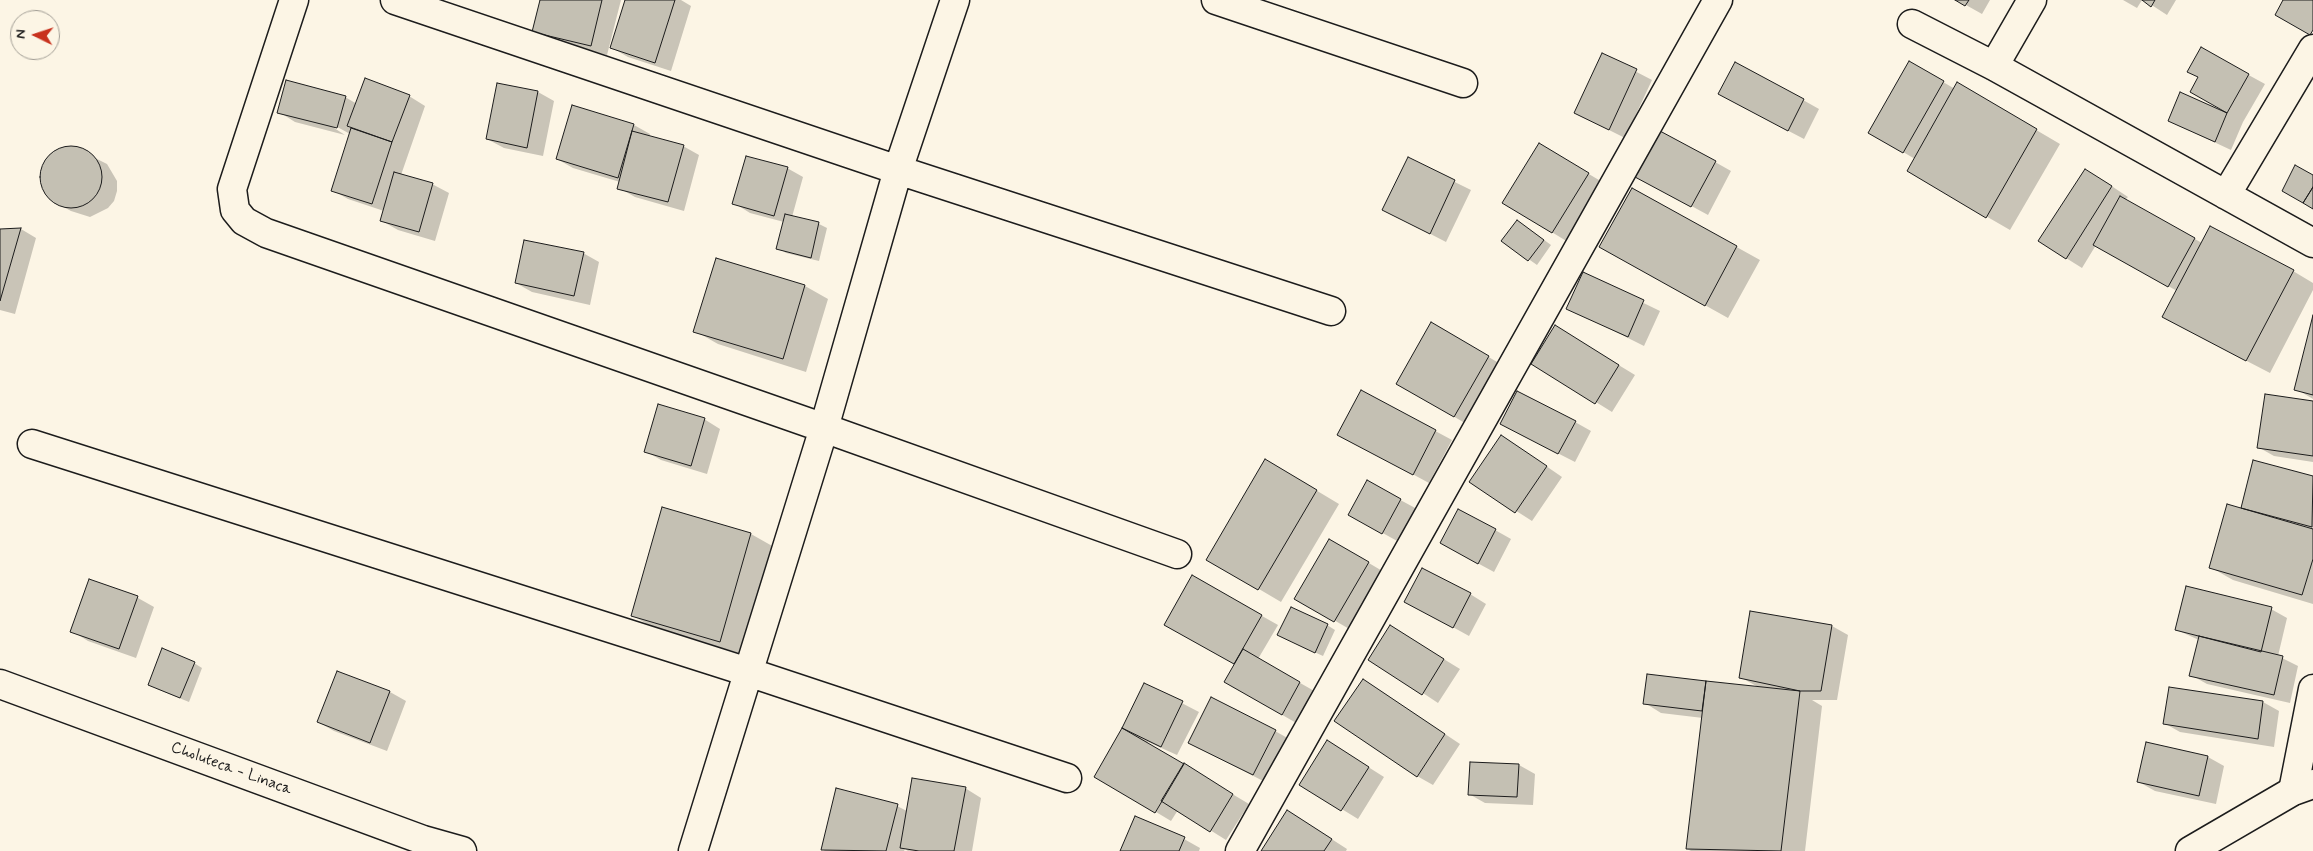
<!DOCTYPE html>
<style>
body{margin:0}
#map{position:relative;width:2313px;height:851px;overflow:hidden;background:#fcf5e5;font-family:Mynerve,sans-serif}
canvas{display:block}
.north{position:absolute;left:10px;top:10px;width:50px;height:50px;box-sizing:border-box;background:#fcf5e5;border:1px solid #a29e95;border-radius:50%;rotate:274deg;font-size:14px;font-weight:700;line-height:20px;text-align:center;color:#1c1c1c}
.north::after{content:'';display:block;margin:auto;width:18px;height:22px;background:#c8321e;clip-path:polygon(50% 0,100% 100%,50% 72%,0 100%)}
</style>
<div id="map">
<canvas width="2313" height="851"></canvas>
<div class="north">N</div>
</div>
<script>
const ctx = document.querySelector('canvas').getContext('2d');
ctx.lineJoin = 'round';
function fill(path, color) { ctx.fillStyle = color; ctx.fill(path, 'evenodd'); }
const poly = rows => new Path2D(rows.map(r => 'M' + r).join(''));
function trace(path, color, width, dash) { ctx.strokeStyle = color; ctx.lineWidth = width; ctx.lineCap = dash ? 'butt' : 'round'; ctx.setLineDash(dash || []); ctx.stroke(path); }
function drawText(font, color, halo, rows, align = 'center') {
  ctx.font = font + ' Mynerve,sans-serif'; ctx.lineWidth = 4.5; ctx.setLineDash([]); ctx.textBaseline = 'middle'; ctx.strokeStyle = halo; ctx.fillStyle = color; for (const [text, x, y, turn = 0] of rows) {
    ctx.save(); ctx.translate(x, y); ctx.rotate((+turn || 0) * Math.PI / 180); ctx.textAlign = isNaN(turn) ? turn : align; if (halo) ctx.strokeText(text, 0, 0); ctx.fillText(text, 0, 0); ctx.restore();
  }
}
fill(poly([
 [541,0,621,0,607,55,550,40,534,31],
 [626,0,681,0,691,6,671,71,628,57,612,48],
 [1957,0,1990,0,1982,14],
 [2123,0,2142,0,2137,8],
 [2144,0,2176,0,2167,15],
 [2201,49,2265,84,2243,122,2231,150,2169,121,2225,110,2199,78],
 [1602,54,1652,80,1625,138,1575,113],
 [1909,62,1955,89,1958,84,2060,144,2010,230,1908,171,1915,159,1869,132],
 [498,84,538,92,554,101,543,156,504,148,487,139],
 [409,96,425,106,401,175,432,184,449,193,435,241,398,230,382,221,384,211,348,199,332,190,350,134,332,124,331,126,345,135,295,122,279,112,345,97,357,104],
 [1803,100,1819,109,1804,139,1735,103],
 [573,106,634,125,650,134,649,137,683,146,699,155,684,211,635,197,619,188,620,182,573,168,557,159],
 [73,147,107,164,117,181,117,191,114,201,108,208,90,217,71,211,54,202,47,194,41,176,43,167,55,152],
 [1555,154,1604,183,1568,242,1504,203],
 [1408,159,1471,190,1446,242,1384,210],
 [1715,162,1731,171,1708,215,1653,185],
 [787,168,803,177,792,217,819,224,827,228,819,261,786,253,778,248,784,222,750,213,734,203],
 [2101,179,2128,197,2125,200,2202,243,2293,271,2313,283,2313,290,2270,373,2187,330,2177,291,2096,245,2082,268,2066,258],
 [1632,189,1760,260,1728,318,1624,260],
 [1525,226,1551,245,1537,265,1503,241],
 [21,229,36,238,15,314,0,310,0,230],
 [583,253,599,262,590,305,532,292,516,283],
 [1584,274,1660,311,1644,346,1568,308],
 [805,286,828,299,806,372,718,344,695,331],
 [2313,320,2313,399,2296,389],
 [1432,324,1504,366,1470,426,1398,384],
 [1571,336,1635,375,1612,412,1533,363],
 [1361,391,1452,440,1429,483,1355,443],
 [2313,403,2313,462,2274,456,2258,447],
 [704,419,720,429,707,474,661,460,645,451],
 [1575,422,1591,431,1575,462,1518,433],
 [1517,446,1562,477,1532,521,1471,482],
 [2254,462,2313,477,2313,604,2233,580,2210,567,2242,510],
 [1289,474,1339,504,1281,602,1208,559],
 [1367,482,1417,509,1399,542,1350,515],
 [1495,530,1511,539,1494,572,1457,552],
 [751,534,774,547,743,654,656,629,633,616],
 [1330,540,1384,572,1351,630,1296,598],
 [1193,577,1278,625,1258,659,1316,692,1298,724,1225,682,1236,664,1166,624],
 [90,581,138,598,154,607,136,658,88,641,72,631],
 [1470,594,1486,604,1469,636,1422,610],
 [2271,609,2287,618,2278,656,2298,666,2290,703,2207,684,2191,675,2199,640,2177,630],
 [1327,625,1335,630,1323,656,1286,639],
 [1832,626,1848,635,1837,700,1812,700,1822,706,1805,851,1691,851,1687,849,1703,718,1661,713,1645,703,1648,675,1760,688,1740,677],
 [1406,636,1460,669,1438,703,1423,693],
 [194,663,202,668,189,702,157,689],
 [337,672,390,692,406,701,387,751,334,731,318,722],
 [1145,684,1199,712,1177,755,1148,742,1147,743,1249,804,1226,840,1178,810,1171,821,1096,776,1123,728],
 [2170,688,2263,702,2279,711,2274,747,2180,732,2164,723],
 [1379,690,1460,744,1433,785,1417,776],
 [1275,731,1291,740,1269,784,1189,743],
 [2147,743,2208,757,2224,766,2216,804,2155,791,2139,782],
 [1343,751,1384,777,1358,819,1301,784],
 [1519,765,1535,774,1533,805,1485,803,1469,794],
 [965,788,981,798,972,851,908,851,905,849,904,851,825,851,822,849,897,806,907,811],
 [1288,811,1347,849,1346,851,1263,851],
 [1184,839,1200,848,1199,851,1121,851]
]), '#0003');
const building = poly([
 [540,0,602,0,591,46,532,32,540,0],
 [625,0,675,0,655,63,610,48,625,0],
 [1955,0,1969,0,1965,6,1955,0],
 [2142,0,2155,0,2151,7,2142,0],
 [2283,0,2313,0,2313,30,2310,35,2275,15,2283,0],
 [2201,47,2249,74,2227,113,2190,92,2198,77,2187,72,2201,47],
 [1602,53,1637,69,1609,130,1574,113,1602,53],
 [1909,61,1944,81,1903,153,1868,133,1909,61],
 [1735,62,1804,99,1788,131,1718,94,1735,62],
 [365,78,410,95,392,142,347,126,365,78],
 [286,80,346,96,337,128,277,113,286,80],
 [1957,82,2037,129,1986,218,1907,171,1957,82],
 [497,83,538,91,527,148,486,139,497,83],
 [2180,92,2227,113,2215,142,2168,121,2180,92],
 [572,105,634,124,618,178,556,159,572,105],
 [351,128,392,142,372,204,331,191,351,128],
 [632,131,684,145,668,202,617,189,632,131],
 [1660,131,1716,161,1691,207,1635,177,1660,131],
 [1539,143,1589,173,1552,233,1502,203,1539,143],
 '40 177a31 31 0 1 1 62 0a31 31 0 1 1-62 0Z',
 [746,156,788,167,774,216,732,204,746,156],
 [1408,157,1455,180,1430,234,1382,210,1408,157],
 [2295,165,2313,175,2313,187,2303,203,2282,191,2295,165],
 [2085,169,2112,186,2066,259,2038,241,2085,169],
 [394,172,433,183,419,232,380,221,394,172],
 [2313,187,2313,209,2303,203,2313,187],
 [1632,188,1737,246,1705,306,1599,247,1632,188],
 [2120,196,2195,238,2168,287,2093,245,2120,196],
 [785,214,819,222,811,258,776,249,785,214],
 [1517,220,1544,240,1528,261,1501,241,1517,220],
 [2210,226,2294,270,2246,361,2162,317,2210,226],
 [21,228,0,301,0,229,21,228],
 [524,240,584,252,574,296,515,283,524,240],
 [716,258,805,285,783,359,693,332,716,258],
 [1583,272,1644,300,1628,337,1566,309,1583,272],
 [2313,315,2313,395,2294,390,2313,315],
 [1431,322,1489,356,1454,417,1396,384,1431,322],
 [1555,325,1619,365,1595,404,1531,364,1555,325],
 [1361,390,1436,430,1413,475,1337,435,1361,390],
 [1517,391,1576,421,1558,454,1500,424,1517,391],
 [2265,394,2313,401,2313,456,2257,448,2265,394],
 [658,404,705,418,691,466,644,452,658,404],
 [1501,435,1547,466,1515,513,1469,482,1501,435],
 [1265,459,1317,490,1258,590,1206,560,1265,459],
 [2253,460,2313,476,2312,527,2241,508,2253,460],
 [1367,480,1401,499,1382,534,1348,515,1367,480],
 [2227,504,2313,529,2313,559,2302,595,2209,568,2227,504],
 [662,507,751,533,720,642,631,616,662,507],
 [1458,509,1496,529,1478,564,1440,543,1458,509],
 [1329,539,1369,562,1334,622,1294,599,1329,539],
 [1422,568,1471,593,1453,628,1404,602,1422,568],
 [1192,575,1262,615,1234,664,1164,625,1192,575],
 [89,579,138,596,119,649,70,632,89,579],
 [2186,586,2272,607,2261,652,2175,630,2186,586],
 [1291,607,1328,624,1315,653,1277,635,1291,607],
 [1750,611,1832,625,1821,691,1800,691,1739,678,1750,611],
 [1390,625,1444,659,1422,695,1368,660,1390,625],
 [2199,636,2283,656,2274,695,2189,676,2199,636],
 [162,648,195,662,180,698,148,685,162,648],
 [1243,649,1300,682,1282,715,1224,682,1243,649],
 [337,671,390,691,370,743,317,722,337,671],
 [1647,674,1706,681,1702,711,1643,704,1647,674],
 [1363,679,1445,734,1417,777,1334,721,1363,679],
 [1706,681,1800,691,1781,851,1686,849,1706,681],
 [1144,683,1183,701,1161,747,1122,728,1144,683],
 [2169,687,2263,701,2258,739,2163,724,2169,687],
 [1211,697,1276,730,1253,775,1188,743,1211,697],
 [1122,728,1184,764,1155,813,1094,777,1122,728],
 [1327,740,1369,767,1341,811,1299,785,1327,740],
 [2146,742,2208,756,2199,796,2137,782,2146,742],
 [1470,762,1519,764,1517,797,1468,795,1470,762],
 [1184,763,1233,794,1210,832,1161,801,1184,763],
 [912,778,966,787,954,851,919,851,900,848,912,778],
 [836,788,898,804,886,851,821,850,836,788],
 [1287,810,1332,839,1324,851,1261,851,1287,810],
 [1135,816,1185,837,1179,851,1120,851,1135,816]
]);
fill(building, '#c4c0b3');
trace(building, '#1c1c1c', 1);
const street = poly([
 [294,0,232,189,235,210,244,221,266,233,824,428,1177,554],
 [395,0,898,170,1331,311],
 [1216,0,1463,83],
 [1912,24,1994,66,2313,243],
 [1994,66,2032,0],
 [2226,195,2313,49],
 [32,444,748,672,1067,778],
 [2293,791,2313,689],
 [693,851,824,428,898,170,955,0],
 [1240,851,1718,0]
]);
const secondary = poly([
 [0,684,423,840,462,851],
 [2190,851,2293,791,2313,784]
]);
trace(street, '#1c1c1c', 31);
trace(secondary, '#1c1c1c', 31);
trace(street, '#fcf5e5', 28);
trace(secondary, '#fcf5e5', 28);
drawText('16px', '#1c1c1c', '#fcf5e5', [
 ["Choluteca - Linaca",231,769,20]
]);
</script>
